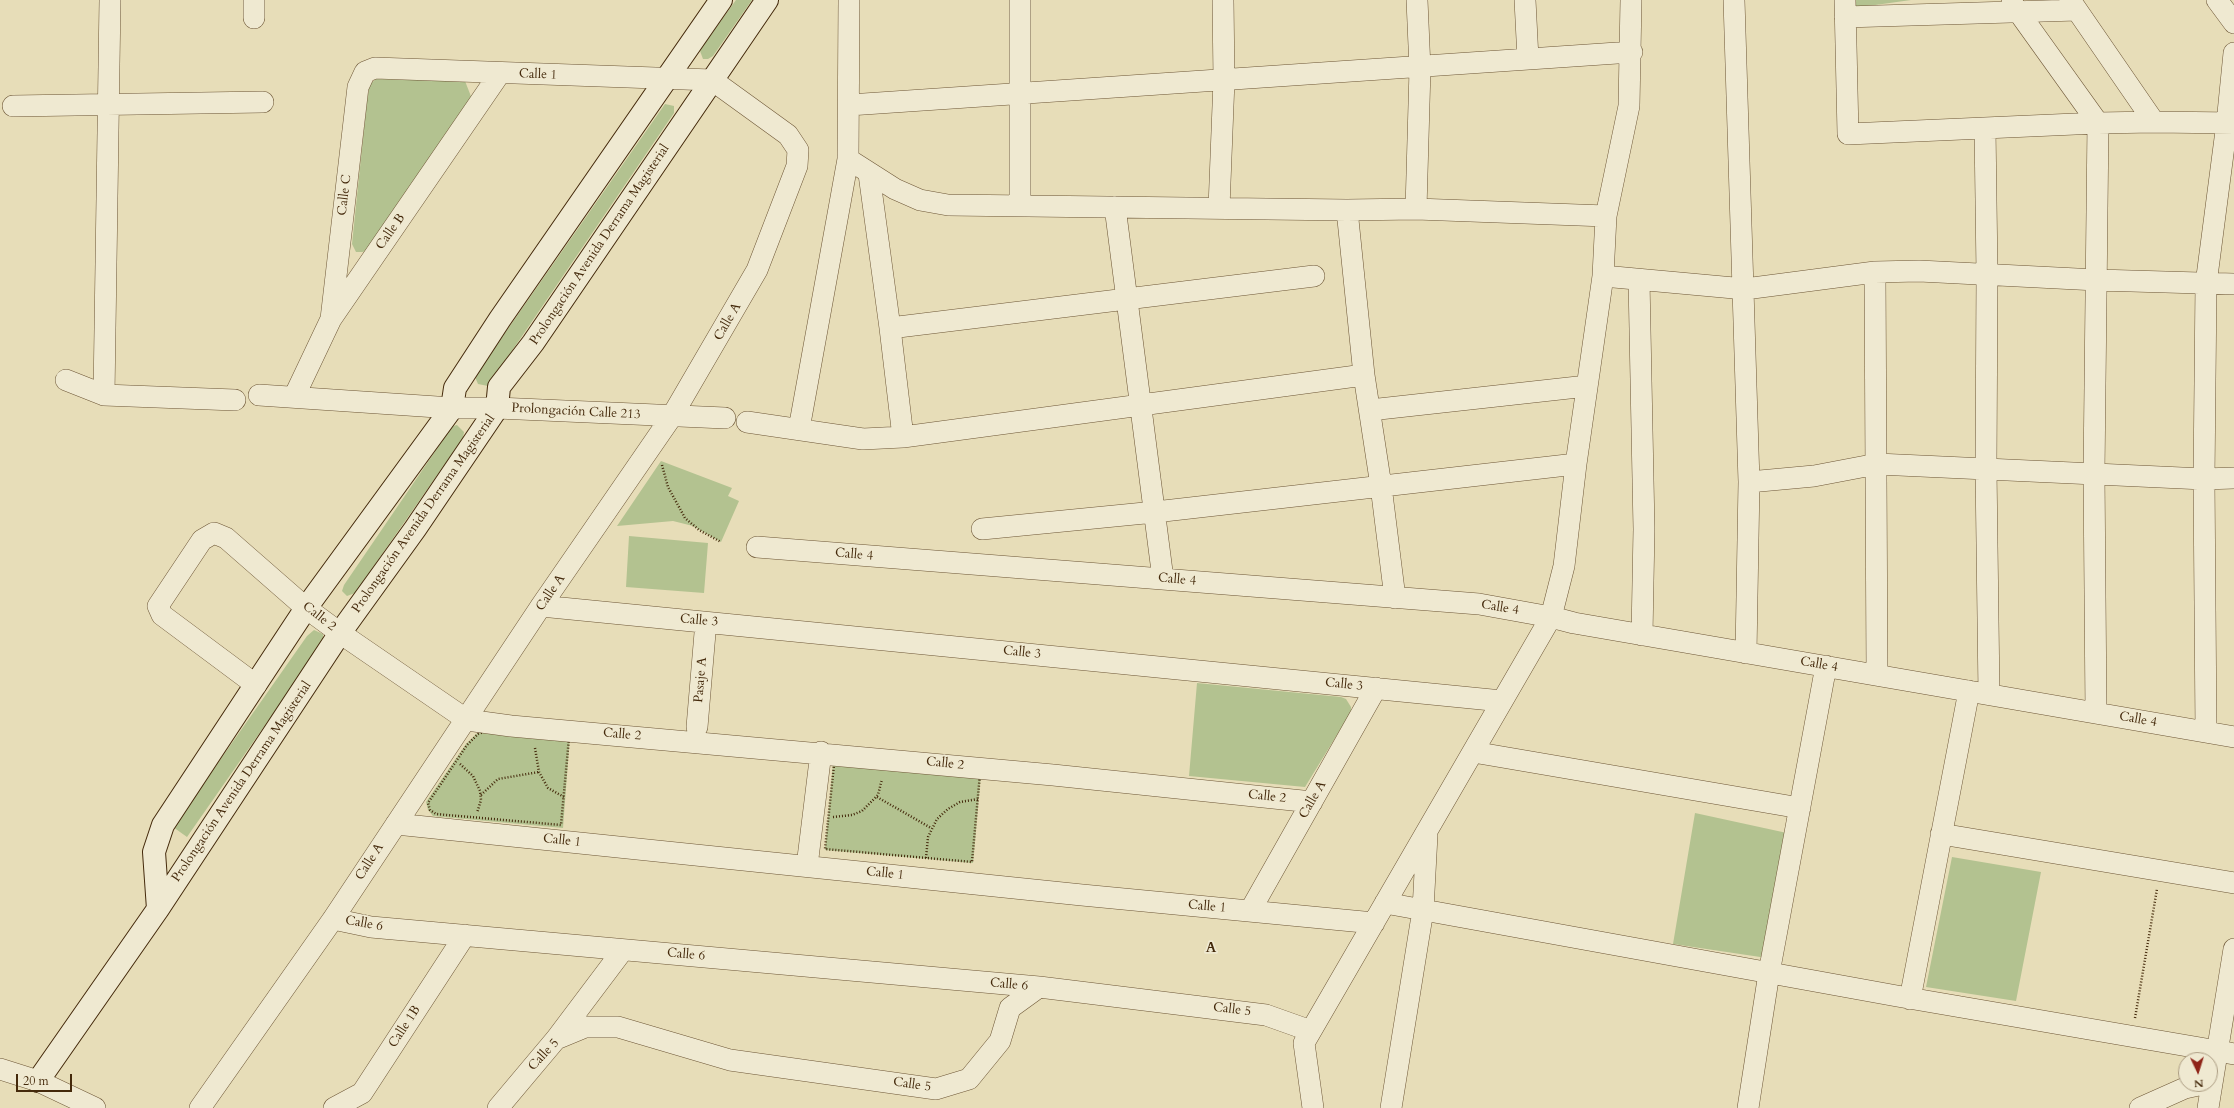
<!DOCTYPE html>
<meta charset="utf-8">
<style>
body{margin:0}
#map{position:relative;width:2234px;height:1108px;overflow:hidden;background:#e7ddb8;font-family:Cardo,serif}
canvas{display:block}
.north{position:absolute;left:2178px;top:1052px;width:40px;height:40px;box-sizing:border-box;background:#efe9d1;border:1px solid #ab9c82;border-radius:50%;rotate:176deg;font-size:11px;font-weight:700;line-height:16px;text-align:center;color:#44290b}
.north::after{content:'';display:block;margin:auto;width:14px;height:18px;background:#8f2418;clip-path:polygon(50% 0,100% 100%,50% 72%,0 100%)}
.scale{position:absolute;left:16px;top:1074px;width:56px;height:18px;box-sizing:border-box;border:2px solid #44290b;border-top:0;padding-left:5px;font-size:12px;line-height:14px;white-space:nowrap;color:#44290b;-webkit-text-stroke:3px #efe9d1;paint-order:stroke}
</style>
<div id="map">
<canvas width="2234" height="1108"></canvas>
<div class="north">N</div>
<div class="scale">20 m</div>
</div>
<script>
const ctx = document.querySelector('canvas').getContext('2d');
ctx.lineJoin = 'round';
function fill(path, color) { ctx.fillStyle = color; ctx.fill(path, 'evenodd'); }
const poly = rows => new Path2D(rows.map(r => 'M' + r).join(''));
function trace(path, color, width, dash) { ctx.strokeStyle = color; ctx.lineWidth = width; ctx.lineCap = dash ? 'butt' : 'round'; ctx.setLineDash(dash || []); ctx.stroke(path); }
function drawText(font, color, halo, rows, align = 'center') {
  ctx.font = font + ' Cardo,serif'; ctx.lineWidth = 3.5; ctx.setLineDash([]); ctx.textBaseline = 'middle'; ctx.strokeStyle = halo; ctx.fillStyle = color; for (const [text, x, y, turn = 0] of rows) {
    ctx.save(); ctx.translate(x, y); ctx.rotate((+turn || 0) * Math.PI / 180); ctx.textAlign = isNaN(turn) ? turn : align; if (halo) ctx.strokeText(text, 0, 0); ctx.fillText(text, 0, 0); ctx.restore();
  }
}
fill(poly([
 [736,0,752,0,713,56,708,59,703,59,700,51,702,47],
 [1854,0,1911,0,1854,8],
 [376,79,465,81,472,99,367,251,362,252,356,252,352,244,367,100,370,84],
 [665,104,674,106,674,113,488,386,478,384,475,377,477,373],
 [457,425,464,432,463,438,355,593,347,596,342,591,344,585,449,431,453,426],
 [661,461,732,488,728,496,739,501,721,542,693,526,673,521,617,526],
 [629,536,708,543,704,593,626,587],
 [314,630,323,634,323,642,187,837,173,827,307,636],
 [1197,683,1341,697,1346,699,1351,707,1351,712,1305,787,1189,776],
 [485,730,570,736,563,828,433,816,428,810,426,802,466,744,476,734],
 [833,764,981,774,973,863,825,850],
 [1695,813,1787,833,1767,958,1673,944],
 [1952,857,2041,872,2016,1001,1926,987]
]), '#b3c290');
const street = poly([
 [1525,0,1528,59],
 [1734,0,1749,482,1746,653],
 [1845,0,1848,134,2098,123],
 [2070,0,2154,122,2234,123],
 [2217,0,2234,23],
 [2012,3,2098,123],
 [1845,17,2077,10],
 [254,18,254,0],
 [849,105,1632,52],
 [13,106,263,102],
 [1985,128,1987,273,1986,469,1989,694],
 [848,159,895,189,920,200,948,205,1347,210,1416,209,1606,216],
 [869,174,890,328,903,437],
 [1020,205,1020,0],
 [1115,207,1163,579],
 [1219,208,1224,80,1223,0],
 [1416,209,1420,69,1417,0],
 [1347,210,1364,375,1381,486,1395,598],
 [1875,272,1877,675],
 [1603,276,1745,289,1875,272,1919,271,2097,280,2234,284],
 [1639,280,1644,529,1642,635],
 [890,328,1314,276],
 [66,380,104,395,235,400],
 [104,395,110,0],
 [259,395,452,408,497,408,725,418],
 [294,397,331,319,500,73],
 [1370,410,1587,386],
 [747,422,863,439,903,437,1364,375],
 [799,429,848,159,849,0],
 [1749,482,1814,476,1877,464,2204,479,2234,478],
 [982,529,1155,512,1576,464],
 [757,547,1479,604,1551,617,1574,623,2234,737],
 [541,606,1502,701],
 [256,685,162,615,158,606,202,540,214,533,226,538,306,608,340,633,467,720,511,726,1053,775,1312,802],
 [2096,713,2094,473,2098,123,2154,122],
 [697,727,705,633],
 [2206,732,2204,479,2206,284,2227,123,2234,53],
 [1473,752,1800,808],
 [396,824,1082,895,1374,923],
 [1941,834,2234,883],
 [807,866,821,752],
 [1385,903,1897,996,2234,1054],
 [1250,911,1376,688],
 [333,919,371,927,1039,987],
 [1910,999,1969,691],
 [556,1039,623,950],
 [0,1069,38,1081,95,1108],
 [200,1108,333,919,541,606,672,416,757,270,797,166,798,150,788,135,712,80,375,68,365,72,358,87,331,319],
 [334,1108,362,1093,465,935],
 [498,1108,556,1039,585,1027,618,1027,730,1060,936,1089,969,1079,1000,1041,1010,1008,1039,987,1266,1015,1311,1031],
 [1313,1108,1304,1043,1551,617,1564,566,1576,464,1603,276,1606,216,1629,106,1631,0],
 [1391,1108,1423,910,1427,835],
 [1748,1108,1769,973,1826,666],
 [2140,1108,2185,1088,2203,1084],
 [2208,1108,2234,949]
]);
const secondary = poly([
 [158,909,154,852,163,825,306,608,452,408,455,388,500,319,721,0],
 [38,1081,158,909,340,633,415,529,497,408,499,387,533,343,767,0]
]);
trace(street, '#6d5636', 22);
trace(secondary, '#44290b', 24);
trace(poly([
 [662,465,668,487,685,518,699,530,721,542],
 [486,731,569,738,561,825,436,814,430,810,428,803,467,745,478,734,486,731],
 [535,748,539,772,548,788,564,797],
 [836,763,980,774,972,862,825,849,834,765,836,763],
 [460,764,473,776,480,791,481,800,477,813],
 [481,795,498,779,539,772],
 [877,797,931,828],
 [833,817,852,815,862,811,878,795,882,779],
 [926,858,928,837,937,819,948,809,960,802,978,799],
 [2135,1018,2157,889]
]), '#44290b', 2.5, [1, 2]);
trace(street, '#efe9d1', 21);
trace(secondary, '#efe9d1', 22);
drawText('13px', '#44290b', '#efe9d1', [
 ["Calle 1",538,75,2],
 ["Calle C",345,195,-83],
 ["Calle B",391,232,-55],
 ["Prolongación Avenida Derrama Magisterial",600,245,-56],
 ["Calle A",728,322,-60],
 ["Prolongación Calle 213",576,412,3],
 ["Prolongación Avenida Derrama Magisterial",424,514,-55],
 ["Calle 4",854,555,5],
 ["Calle 4",1177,580,5],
 ["Calle A",551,593,-56],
 ["Calle 4",1500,608,9],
 ["Calle 2",319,617,38],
 ["Calle 3",699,621,5],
 ["Calle 3",1022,653,6],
 ["Calle 4",1819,665,10],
 ["Pasaje A",701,680,-85],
 ["Calle 3",1344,685,6],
 ["Calle 4",2138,720,10],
 ["Calle 2",622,735,5],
 ["Calle 2",945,764,6],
 ["Prolongación Avenida Derrama Magisterial",242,782,-56],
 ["Calle 2",1267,797,6],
 ["Calle A",1313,800,-60],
 ["Calle 1",562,841,6],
 ["Calle A",370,862,-57],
 ["Calle 1",885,874,6],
 ["Calle 1",1207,907,5],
 ["Calle 6",364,924,10],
 ["Calle 6",686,955,5],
 ["Calle 6",1009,985,5],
 ["Calle 5",1232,1010,7],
 ["Calle 1B",405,1027,-57],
 ["Calle 5",544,1055,-47],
 ["Calle 5",912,1085,8]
]);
drawText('bold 14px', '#44290b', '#efe9d1', [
 ["A",1211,949]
]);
</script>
